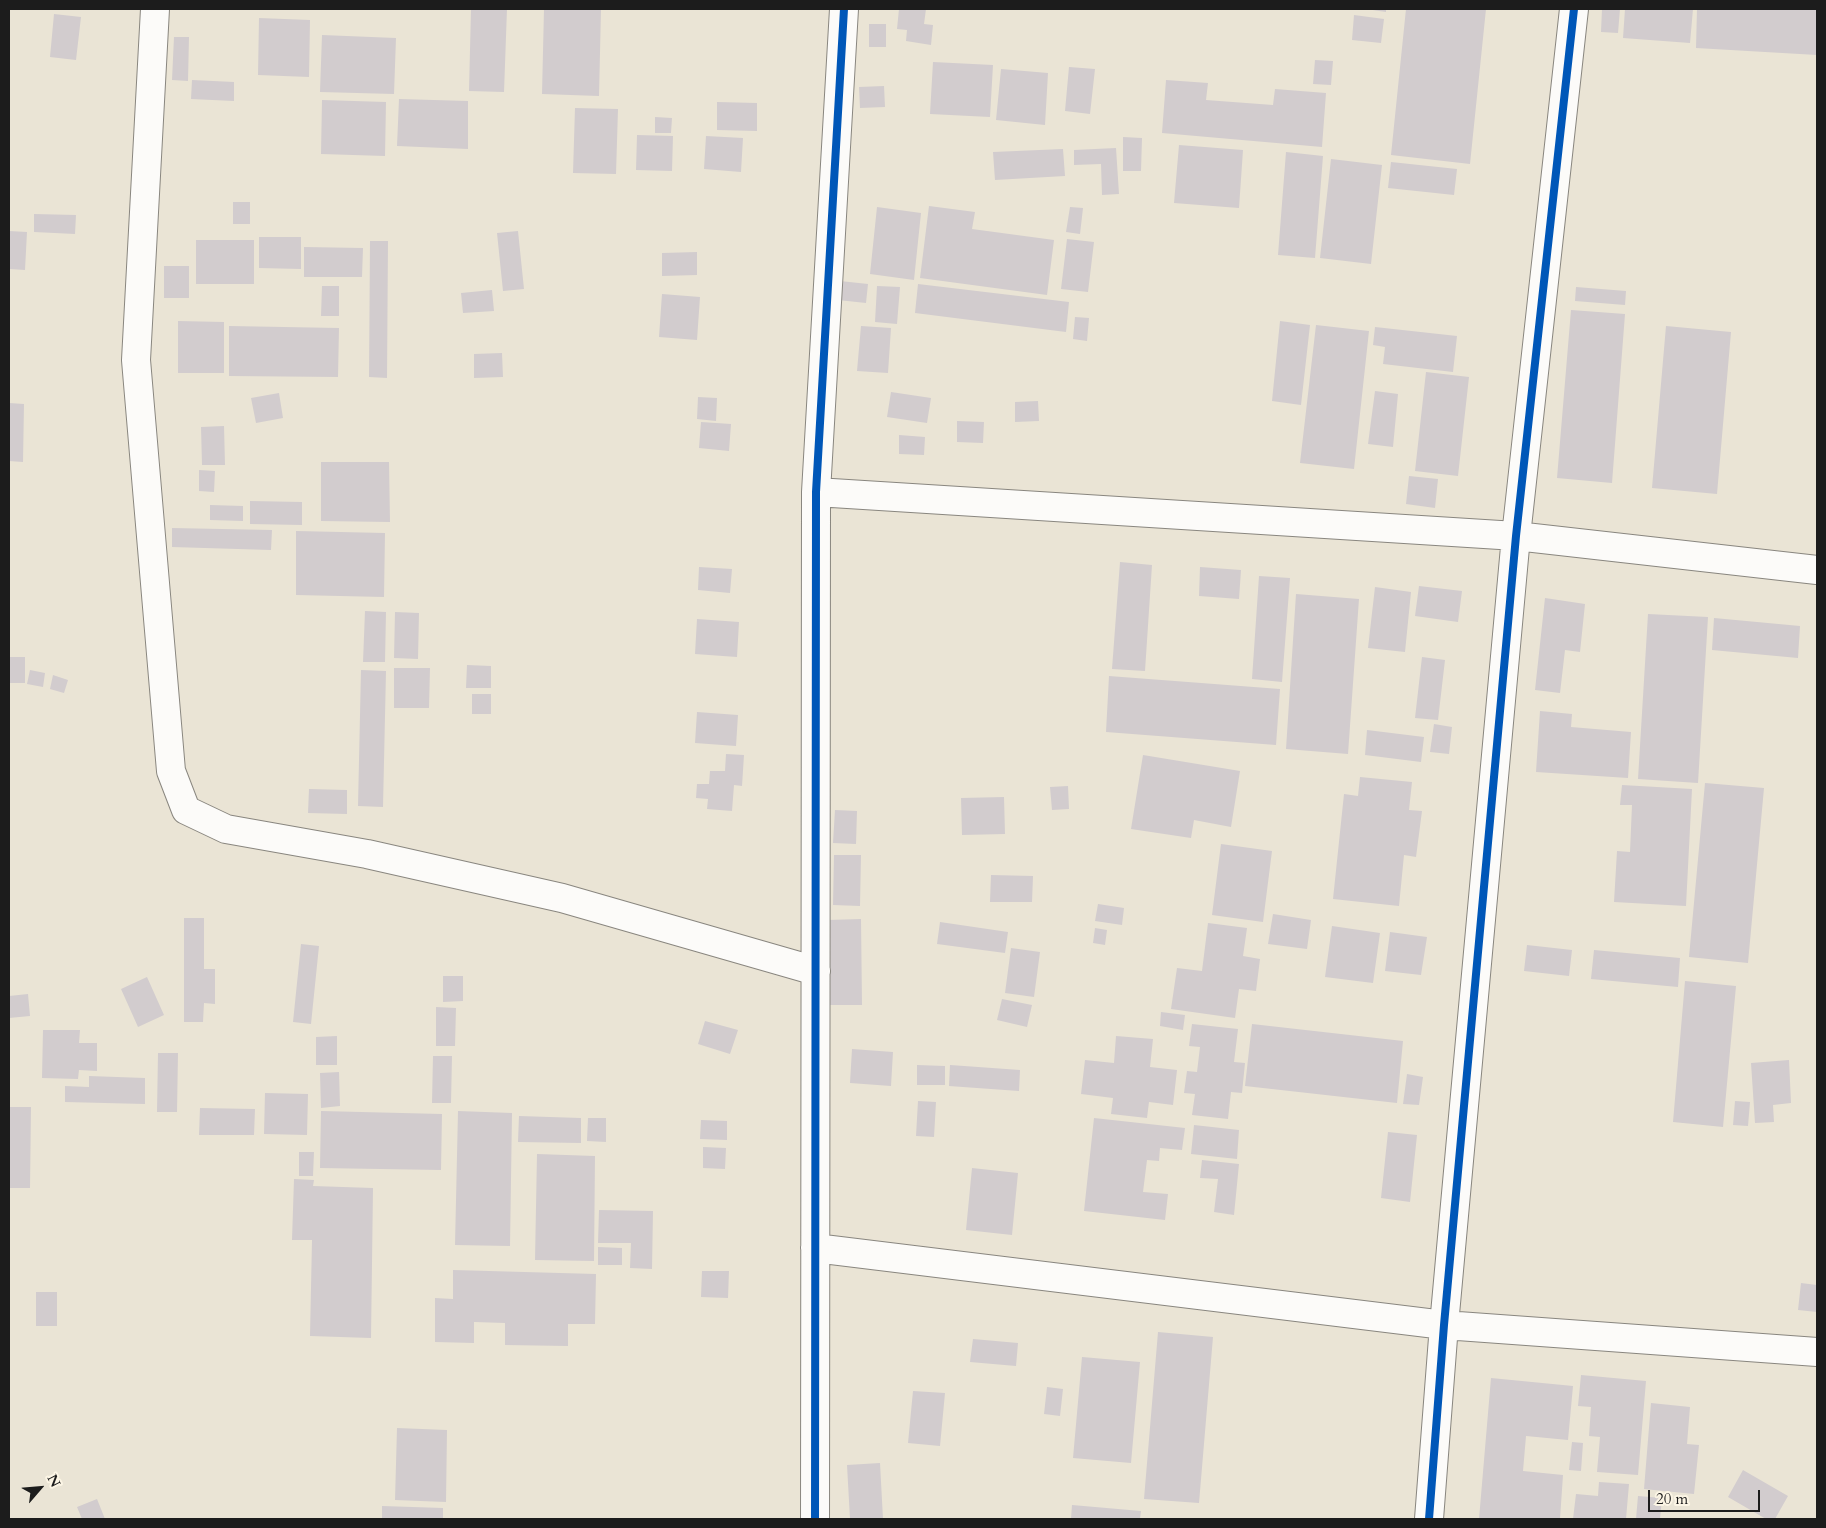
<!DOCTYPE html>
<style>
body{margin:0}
#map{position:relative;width:1826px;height:1528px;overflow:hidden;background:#eae4d5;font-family:Cardo,serif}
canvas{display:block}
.frame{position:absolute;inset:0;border:10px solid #1c1c1c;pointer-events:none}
.north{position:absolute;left:15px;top:1463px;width:50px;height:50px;-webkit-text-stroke:4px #fcf5e5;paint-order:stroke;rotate:63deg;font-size:14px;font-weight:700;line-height:20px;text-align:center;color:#1c1c1c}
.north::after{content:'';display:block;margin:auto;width:18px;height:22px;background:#1c1c1c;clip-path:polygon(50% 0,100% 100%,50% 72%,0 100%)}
.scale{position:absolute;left:1648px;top:1490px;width:112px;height:22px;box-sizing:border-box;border:2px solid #1c1c1c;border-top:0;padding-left:6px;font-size:15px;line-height:18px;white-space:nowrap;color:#1c1c1c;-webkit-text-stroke:4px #fcf5e5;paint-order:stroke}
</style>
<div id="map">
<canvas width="1826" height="1528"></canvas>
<div class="frame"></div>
<div class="north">N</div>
<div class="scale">20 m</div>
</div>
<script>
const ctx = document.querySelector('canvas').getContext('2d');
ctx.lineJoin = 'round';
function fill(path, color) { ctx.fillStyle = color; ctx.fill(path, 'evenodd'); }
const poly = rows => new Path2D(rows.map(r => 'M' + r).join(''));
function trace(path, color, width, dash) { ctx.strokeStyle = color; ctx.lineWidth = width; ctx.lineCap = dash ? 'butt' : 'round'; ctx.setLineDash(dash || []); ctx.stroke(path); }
fill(poly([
 [471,9,507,9,504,92,469,91],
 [544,9,601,9,599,96,542,94],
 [899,9,926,9,924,24,933,25,931,45,906,41,907,30,897,29],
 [1366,9,1386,9,1386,12],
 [1406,9,1486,9,1470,164,1391,155],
 [1602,9,1620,9,1618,33,1601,32],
 [1625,9,1693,9,1690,43,1623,38],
 [1697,9,1817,9,1817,55,1696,48],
 [54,14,81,17,76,60,50,57],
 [1354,15,1384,19,1381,43,1352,40],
 [259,18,310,20,309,77,258,75],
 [869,24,886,24,886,47,869,47],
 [322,35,396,38,394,94,320,92],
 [174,37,189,37,188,81,172,80],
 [1315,60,1333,61,1331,85,1313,84],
 [933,62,993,65,990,117,930,114],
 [1069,67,1095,69,1090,114,1065,111],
 [1001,69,1048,73,1045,125,996,120],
 [192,80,234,82,234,101,191,99],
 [1166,80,1208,83,1206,100,1273,105,1275,89,1326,93,1322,147,1162,133],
 [884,86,885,107,860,108,859,87],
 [399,99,468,101,468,149,397,146],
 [322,100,386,102,385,156,321,154],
 [717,102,757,103,757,131,717,130],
 [575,108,618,109,616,174,573,173],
 [655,117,672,118,671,133,655,133],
 [637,135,673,136,672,171,636,170],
 [706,136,743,138,741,172,704,169],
 [1123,137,1142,138,1141,171,1123,171],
 [1179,145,1243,150,1239,208,1174,203],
 [1116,148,1119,194,1102,195,1101,164,1074,165,1074,150],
 [1063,149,1065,176,995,180,993,152],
 [1286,152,1323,156,1315,258,1278,255],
 [1331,159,1382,165,1371,264,1320,258],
 [1391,162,1457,169,1454,195,1388,188],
 [233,202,250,202,250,224,233,224],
 [929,206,975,212,972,229,1054,240,1047,295,920,278],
 [877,207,921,213,914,280,870,274],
 [1070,207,1083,208,1080,234,1066,232],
 [34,214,76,215,75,234,34,232],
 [9,231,27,232,25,270,9,269],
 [518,231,524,289,503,291,497,233],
 [259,237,301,237,301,269,259,268],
 [1067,239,1094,242,1088,292,1061,289],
 [196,240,254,240,254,284,196,284],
 [370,241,388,241,387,378,369,377],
 [304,247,363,248,362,277,304,277],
 [697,252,697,275,662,276,662,253],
 [164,266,189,266,189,298,164,298],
 [840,281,868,284,866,303,838,300],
 [918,284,1069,302,1066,332,915,313],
 [322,286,339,286,339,316,321,316],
 [877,286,900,287,897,324,875,322],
 [1576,287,1626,291,1625,305,1575,301],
 [492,290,494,311,463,313,461,293],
 [662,294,700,297,697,340,659,337],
 [1571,310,1625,314,1612,483,1557,478],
 [1075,317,1089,318,1087,341,1073,339],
 [178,321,224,322,224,373,178,373],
 [1280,321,1310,325,1301,405,1272,401],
 [1316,325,1369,331,1354,469,1300,463],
 [229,326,339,328,338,377,229,376],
 [861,326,891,328,888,373,857,371],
 [1666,326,1731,332,1717,494,1652,488],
 [1375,327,1457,336,1453,372,1383,364,1385,347,1373,345],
 [502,353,503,377,474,378,474,354],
 [1426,372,1469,377,1458,476,1415,471],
 [1375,391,1398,394,1393,447,1368,444],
 [891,392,931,398,927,423,887,417],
 [279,393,283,418,256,423,251,398],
 [698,397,717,398,716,421,697,419],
 [1038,401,1039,421,1015,422,1015,402],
 [9,403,24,404,23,462,9,461],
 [957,421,984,422,983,443,957,442],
 [701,422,731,424,729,451,699,448],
 [224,426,225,465,202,465,201,427],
 [899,435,925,437,924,455,899,454],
 [321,462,389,462,390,522,321,521],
 [199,470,215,471,214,492,199,491],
 [1409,476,1438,479,1435,508,1406,504],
 [250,501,302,502,302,525,250,524],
 [210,505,243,506,243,521,210,520],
 [172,528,272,530,271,550,172,547],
 [296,531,385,533,384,597,296,595],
 [1120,562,1152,565,1145,671,1112,669],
 [699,567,732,569,730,593,698,590],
 [1200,567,1241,570,1239,599,1199,596],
 [1259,576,1290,578,1282,682,1252,679],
 [1419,586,1462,591,1458,622,1415,616],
 [1375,587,1411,592,1405,652,1368,648],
 [1296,594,1359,599,1348,754,1286,749],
 [1545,598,1585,604,1580,652,1565,650,1560,693,1535,690],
 [365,611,386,612,385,662,363,662],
 [395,612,419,613,418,659,394,658],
 [1648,614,1708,617,1698,783,1638,779],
 [1714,618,1800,626,1798,658,1712,650],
 [697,619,739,622,737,657,695,654],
 [9,657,25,657,25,683,9,683],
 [1422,657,1445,660,1438,720,1415,718],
 [467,665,491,666,491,688,466,688],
 [394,668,430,668,429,708,394,708],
 [30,670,45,673,43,687,27,684],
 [361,670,386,671,383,807,358,806],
 [53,675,68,680,64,693,50,689],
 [1109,676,1280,689,1276,745,1106,732],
 [472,694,491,694,491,714,472,714],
 [1540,711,1572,714,1571,727,1631,732,1628,778,1536,772],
 [697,712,738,715,736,746,695,743],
 [1434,724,1452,727,1449,754,1430,752],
 [1367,730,1424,737,1421,762,1365,755],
 [726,754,744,755,742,786,734,785,732,811,707,809,708,799,696,798,697,784,709,784,710,771,725,771],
 [1143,755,1240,771,1231,827,1194,820,1191,838,1131,829],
 [1360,777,1412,782,1409,810,1422,811,1416,857,1404,855,1399,906,1333,899,1344,794,1358,796],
 [1705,783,1764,788,1748,963,1689,957],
 [1622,785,1692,789,1686,906,1614,902,1617,851,1630,852,1632,805,1620,805],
 [1068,786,1069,809,1052,810,1050,787],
 [309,789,347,790,347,814,308,813],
 [1004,797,1005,834,962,835,961,798],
 [835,810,857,811,856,844,833,843],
 [1221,844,1272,851,1263,922,1212,915],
 [834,855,861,855,860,906,833,905],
 [991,875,1033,876,1032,902,990,902],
 [1098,904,1124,908,1122,925,1095,921],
 [1273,914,1311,920,1307,949,1268,944],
 [184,918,204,918,204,969,215,969,215,1004,204,1003,203,1022,184,1022],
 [861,919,862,1005,828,1005,827,920],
 [940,922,1008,932,1005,953,937,944],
 [1208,923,1247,928,1243,956,1260,959,1256,991,1239,989,1235,1018,1171,1009,1177,968,1202,971],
 [1332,926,1380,933,1373,983,1325,977],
 [1095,928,1107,930,1105,945,1093,943],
 [1390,932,1427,937,1421,975,1385,971],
 [301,944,319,946,311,1024,293,1022],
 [1527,945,1572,950,1569,976,1524,971],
 [1011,948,1040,952,1034,997,1005,993],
 [1594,950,1680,958,1678,987,1591,979],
 [443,976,463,976,463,1001,443,1002],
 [147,977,164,1015,138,1027,121,989],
 [1685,981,1736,986,1723,1127,1673,1122],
 [28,994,30,1016,9,1018,9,996],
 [1002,999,1032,1005,1027,1027,997,1020],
 [436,1007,456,1008,455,1046,436,1046],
 [1161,1012,1185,1015,1183,1030,1160,1026],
 [705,1021,738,1030,730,1054,698,1044],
 [1192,1024,1238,1029,1234,1062,1245,1063,1242,1093,1231,1092,1228,1119,1192,1115,1195,1094,1184,1093,1187,1071,1197,1072,1200,1047,1189,1046],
 [1252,1024,1403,1041,1397,1103,1245,1086],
 [43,1030,80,1030,79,1043,97,1043,97,1071,79,1070,78,1079,42,1078],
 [337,1036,337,1065,316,1065,316,1037],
 [1116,1036,1153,1039,1150,1067,1177,1070,1173,1105,1149,1102,1147,1118,1111,1114,1113,1098,1081,1094,1085,1060,1114,1063],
 [852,1049,893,1052,891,1086,850,1083],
 [158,1053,178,1053,177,1112,157,1112],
 [433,1056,452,1056,451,1103,432,1103],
 [1789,1060,1791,1103,1773,1105,1774,1122,1755,1123,1751,1063],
 [917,1065,945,1066,945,1085,917,1085],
 [950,1065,1020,1070,1019,1091,949,1086],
 [339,1072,340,1106,321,1108,320,1073],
 [1407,1074,1423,1077,1419,1105,1403,1104],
 [89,1076,145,1078,145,1104,65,1102,65,1086,89,1087],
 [265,1093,308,1094,307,1135,264,1134],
 [918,1101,936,1102,934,1137,916,1136],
 [1735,1101,1750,1102,1748,1126,1733,1125],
 [9,1107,31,1107,30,1188,9,1188],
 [200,1108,255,1109,254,1135,199,1135],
 [321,1111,442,1114,441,1170,320,1168],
 [458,1111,512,1113,510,1246,455,1245],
 [519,1116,581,1118,581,1143,518,1142],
 [588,1118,606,1118,606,1142,587,1141],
 [1094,1118,1185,1128,1182,1150,1160,1148,1159,1161,1147,1160,1143,1192,1168,1194,1165,1220,1084,1211],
 [701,1120,727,1121,727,1140,700,1139],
 [1194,1125,1239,1130,1237,1159,1191,1154],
 [1388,1132,1417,1135,1410,1202,1381,1198],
 [703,1147,726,1148,725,1169,703,1168],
 [299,1152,314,1152,313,1176,299,1176],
 [537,1154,595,1156,594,1261,535,1260],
 [1202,1160,1239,1164,1234,1215,1214,1212,1218,1179,1200,1178],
 [972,1168,1018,1173,1012,1235,966,1230],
 [294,1179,314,1180,313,1186,373,1188,371,1338,310,1336,312,1240,292,1240],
 [599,1210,653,1211,652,1269,630,1268,631,1243,598,1243],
 [598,1247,622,1248,622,1265,598,1265],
 [453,1270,596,1274,595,1324,568,1324,568,1346,505,1345,505,1323,474,1322,474,1343,435,1342,435,1298,453,1299],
 [702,1271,729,1271,728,1298,701,1297],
 [1801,1283,1817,1285,1817,1312,1798,1310],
 [36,1292,57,1292,57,1326,36,1326],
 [1158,1332,1213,1337,1199,1503,1144,1499],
 [973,1339,1018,1343,1016,1366,970,1362],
 [1082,1357,1140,1362,1131,1463,1073,1458],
 [1581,1375,1646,1381,1638,1475,1597,1472,1600,1437,1589,1436,1591,1407,1578,1406],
 [1491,1378,1573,1386,1568,1440,1526,1436,1523,1471,1563,1475,1560,1519,1479,1519],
 [1047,1387,1063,1389,1060,1416,1044,1414],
 [913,1391,945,1393,940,1446,908,1443],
 [1651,1403,1690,1407,1687,1444,1699,1445,1694,1494,1644,1489],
 [397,1428,447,1430,446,1502,395,1500],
 [1572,1442,1583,1443,1581,1471,1569,1470],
 [880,1463,883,1519,850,1519,847,1465],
 [1743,1470,1788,1496,1775,1519,1766,1519,1728,1497],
 [1599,1482,1629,1484,1626,1519,1573,1519,1576,1494,1598,1496],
 [1638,1496,1662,1498,1660,1519,1636,1519],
 [97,1499,105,1519,82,1519,77,1507],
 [1072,1505,1141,1511,1140,1519,1071,1519],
 [382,1506,443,1508,443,1519,382,1519]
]), '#d2ccce');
const minor = poly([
 [155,9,136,360,171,771,186,810,226,829,367,854,562,898,816,971],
 [816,492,1516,536,1817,570],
 [815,1248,1444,1325,1817,1352],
 [815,1519,816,492,844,9],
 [1429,1519,1444,1325,1516,536,1574,9]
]);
trace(minor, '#89867f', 30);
trace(minor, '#fcfbf9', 28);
trace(poly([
 [815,1519,816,492,844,9],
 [1429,1519,1444,1325,1516,536,1574,9]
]), '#0057b8', 8);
</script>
